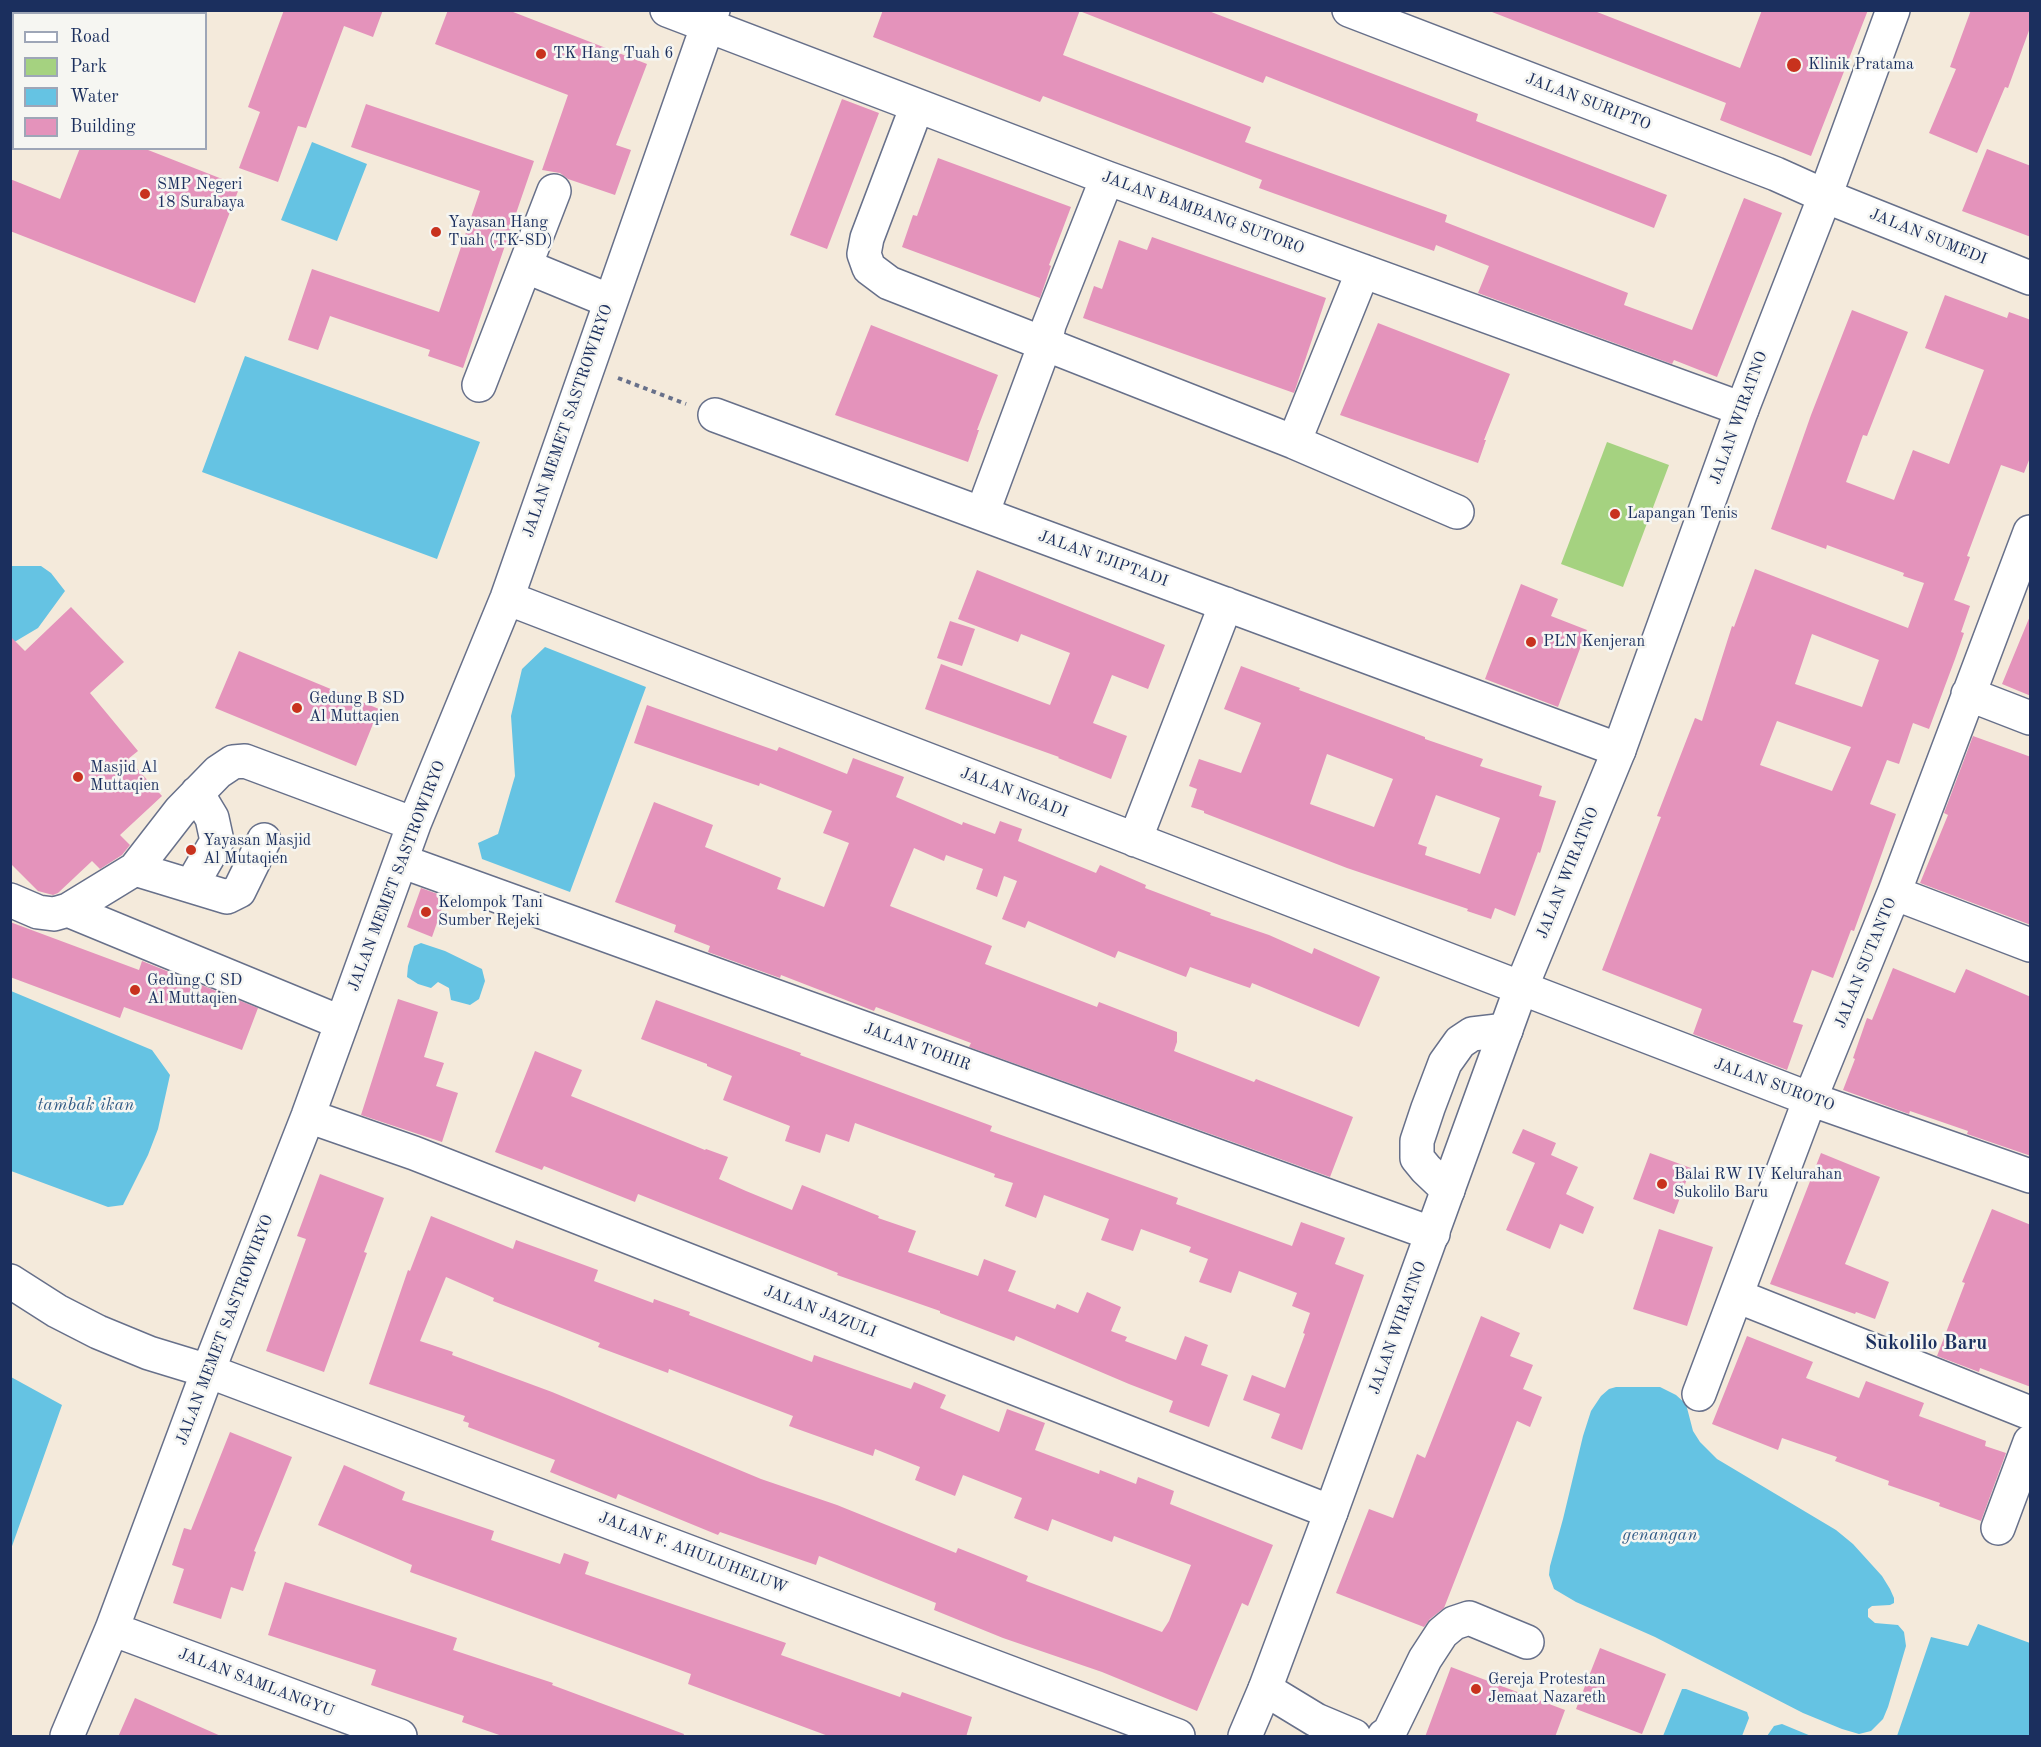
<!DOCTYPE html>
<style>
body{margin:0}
#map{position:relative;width:2041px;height:1747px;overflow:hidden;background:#f4eadb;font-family:"Old Standard TT",serif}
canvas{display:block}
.frame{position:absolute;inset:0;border:12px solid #1b2f5e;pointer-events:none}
.legend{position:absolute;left:12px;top:12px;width:195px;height:138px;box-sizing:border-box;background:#f6f6f2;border:2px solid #9ea6b7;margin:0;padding:8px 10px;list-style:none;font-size:18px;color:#1b2f5e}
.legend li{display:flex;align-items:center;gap:12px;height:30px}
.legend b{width:30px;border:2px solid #9ea6b7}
</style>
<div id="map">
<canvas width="2041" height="1747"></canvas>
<div class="frame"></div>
<ul class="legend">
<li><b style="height:8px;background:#fff"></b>Road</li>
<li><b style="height:16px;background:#a5d280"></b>Park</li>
<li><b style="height:16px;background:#65c3e3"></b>Water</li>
<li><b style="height:16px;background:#e493bb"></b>Building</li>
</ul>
</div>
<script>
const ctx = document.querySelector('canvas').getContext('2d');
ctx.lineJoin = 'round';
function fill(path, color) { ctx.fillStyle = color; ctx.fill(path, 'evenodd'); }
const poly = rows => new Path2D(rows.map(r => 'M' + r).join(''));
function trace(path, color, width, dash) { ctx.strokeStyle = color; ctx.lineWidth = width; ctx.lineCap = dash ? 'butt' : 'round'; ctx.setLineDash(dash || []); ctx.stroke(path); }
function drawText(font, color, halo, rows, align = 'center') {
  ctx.font = font + ' "Old Standard TT",serif'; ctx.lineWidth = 5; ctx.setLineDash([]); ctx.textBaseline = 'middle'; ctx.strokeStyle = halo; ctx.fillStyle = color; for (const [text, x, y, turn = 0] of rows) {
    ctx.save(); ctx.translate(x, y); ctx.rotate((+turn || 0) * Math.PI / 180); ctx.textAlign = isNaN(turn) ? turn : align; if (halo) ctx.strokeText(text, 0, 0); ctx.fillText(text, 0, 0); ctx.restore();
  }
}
fill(poly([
 [1607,442,1669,465,1623,587,1561,564]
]), '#a5d280');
fill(poly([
 [312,142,367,164,337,241,281,220],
 [245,356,480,442,437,559,202,472],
 [11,566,41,566,51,573,65,591,38,628,11,644],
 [545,647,646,687,570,892,482,859,478,843,498,834,515,776,511,716,522,669],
 [421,943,445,951,482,969,485,981,479,999,470,1005,451,1000,449,988,438,982,431,988,418,984,407,977,408,966,414,946],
 [11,991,152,1050,170,1075,158,1129,148,1155,123,1205,108,1207,11,1171],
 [11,1377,62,1405,11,1549],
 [1616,1387,1660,1387,1676,1395,1686,1404,1693,1431,1700,1442,1717,1459,1836,1530,1853,1544,1882,1576,1890,1589,1894,1598,1894,1603,1890,1605,1872,1606,1868,1609,1868,1617,1875,1623,1898,1625,1904,1632,1906,1646,1888,1707,1883,1719,1871,1731,1859,1734,1842,1729,1803,1713,1655,1637,1576,1602,1554,1589,1549,1575,1550,1566,1563,1519,1583,1436,1591,1411,1601,1396,1609,1389],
 [1978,1624,2030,1643,2030,1736,1897,1736,1931,1637,1968,1646],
 [1682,1689,1686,1689,1747,1712,1749,1718,1742,1736,1663,1736],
 [1782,1724,1811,1736,1767,1736,1774,1726]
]), '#65c3e3');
fill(poly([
 [284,10,383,10,373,37,344,26,306,128,298,126,278,182,239,168,260,112,248,107],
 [448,10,508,10,647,64,616,145,631,150,615,195,568,179,560,173,542,170,568,95,435,44],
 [883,10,1080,10,1063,55,1251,127,1245,142,1447,215,1445,222,1628,293,1624,305,1692,330,1744,198,1782,213,1717,377,1674,360,1672,364,1478,293,1489,266,1436,245,1434,251,1259,188,1262,180,1043,96,1040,102,873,37],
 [1082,10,1206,10,1478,114,1476,121,1667,195,1654,228,1266,76,1263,83,1082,12],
 [1493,10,1592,10,1740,68,1762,10,1868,10,1811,156,1720,120,1726,103,1492,12],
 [1971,10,2031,10,2031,25,2008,88,2005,87,1977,153,1929,133,1956,69,1950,67],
 [842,99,879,113,827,249,790,235],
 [366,104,534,161,463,368,428,356,430,350,330,316,318,350,288,340,312,269,439,312,480,191,351,147],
 [80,148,143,148,240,186,195,303,10,231,10,179,60,199],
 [1987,149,2031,166,2031,237,1962,211],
 [938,158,1071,207,1049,265,1051,266,1040,298,902,247,913,215,917,216],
 [1152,237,1326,298,1294,393,1083,318,1094,286,1102,289,1119,240,1147,250],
 [1945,295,2007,318,2009,312,2031,320,2031,455,2024,473,2001,465,1967,556,1970,557,1954,600,1970,606,1961,632,1964,633,1955,659,1929,729,1913,723,1899,764,1887,760,1870,804,1896,814,1854,931,1851,930,1833,978,1812,970,1793,1022,1803,1025,1787,1070,1693,1034,1702,1009,1602,970,1661,817,1657,816,1695,718,1702,721,1732,626,1734,627,1755,569,1908,628,1924,583,1903,576,1904,573,1827,545,1826,549,1771,529,1811,415,1852,310,1908,332,1867,436,1863,435,1846,482,1894,500,1913,450,1949,464,1984,370,1925,348],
 [1812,634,1879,660,1862,707,1795,684],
 [1777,721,1851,747,1832,791,1760,765],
 [1378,323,1510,374,1484,440,1486,440,1478,463,1340,415],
 [871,325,998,375,977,430,979,430,968,462,835,415],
 [977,570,1165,645,1148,689,1112,675,1093,723,1127,736,1111,779,1058,758,1059,757,925,709,941,664,1050,705,1070,653,1021,634,1018,642,958,619],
 [1521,584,1558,599,1551,616,1587,630,1558,707,1485,679],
 [71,607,124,662,90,693,138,751,128,759,162,796,120,835,130,845,122,855,100,869,92,861,58,893,53,895,38,891,10,863,10,636,25,651],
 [2030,616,2031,616,2031,696,2002,684],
 [950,621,975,629,962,666,937,658],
 [239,651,379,709,356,766,215,708],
 [1241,666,1300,688,1299,690,1425,737,1425,739,1483,759,1480,766,1542,786,1539,796,1556,801,1540,853,1538,852,1515,916,1495,908,1491,919,1467,911,1468,909,1347,868,1204,813,1204,811,1191,807,1197,789,1189,786,1199,759,1241,773,1261,723,1224,709],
 [1327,754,1393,779,1374,827,1310,804],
 [1436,795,1500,818,1480,874,1425,855,1427,847,1418,844],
 [647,705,777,751,779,747,847,774,853,758,904,777,896,797,962,825,963,822,995,834,1000,821,1022,829,1018,841,1096,873,1100,865,1146,885,1145,888,1211,913,1210,915,1269,935,1312,954,1314,948,1380,977,1359,1027,1252,983,1250,988,1190,967,1186,977,1118,951,1115,958,1028,921,1025,928,1002,919,1017,881,1004,876,997,897,976,889,983,869,946,855,944,861,914,848,890,906,992,946,985,964,1097,1007,1099,1002,1177,1032,1177,1042,1174,1051,1254,1082,1256,1079,1353,1117,1330,1177,969,1047,971,1043,876,1007,874,1011,781,975,780,978,708,952,710,946,674,932,676,925,615,902,654,802,713,825,705,847,781,878,777,889,824,907,849,843,823,833,832,811,760,783,759,786,634,743],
 [1973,736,2031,757,2031,925,1920,883,1948,815,1944,813],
 [421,888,446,897,432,937,407,927],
 [10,922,139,970,142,961,258,1008,242,1050,124,1007,120,1018,10,977],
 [1893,968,1955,993,1966,969,2031,997,2031,1156,1967,1134,1968,1131,1910,1111,1909,1114,1843,1090,1855,1059,1853,1058,1867,1018,1872,1020],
 [398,999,438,1012,424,1057,444,1063,436,1086,458,1093,442,1142,361,1115],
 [656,1000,801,1053,800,1055,992,1126,990,1131,1178,1198,1176,1204,1292,1246,1301,1222,1345,1238,1335,1264,1364,1275,1302,1450,1271,1438,1280,1414,1243,1400,1252,1375,1285,1388,1305,1334,1303,1333,1310,1313,1292,1306,1297,1293,1239,1271,1231,1293,1199,1282,1208,1259,1189,1252,1191,1247,1141,1229,1133,1251,1101,1240,1109,1219,1044,1195,1036,1218,1005,1206,1013,1183,994,1177,995,1174,855,1123,849,1142,826,1134,820,1153,785,1141,790,1126,723,1100,732,1076,707,1066,707,1064,641,1039],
 [535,1051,582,1070,571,1096,705,1150,706,1149,728,1157,719,1179,746,1191,792,1210,802,1185,879,1216,878,1218,916,1231,908,1252,978,1276,984,1259,1016,1271,1008,1291,1055,1309,1057,1304,1078,1313,1087,1292,1121,1307,1111,1331,1127,1337,1125,1341,1176,1360,1185,1336,1208,1345,1201,1365,1228,1375,1209,1427,1169,1412,1173,1401,1129,1384,1016,1336,1014,1341,940,1313,940,1311,837,1275,838,1273,638,1194,635,1202,544,1166,542,1170,495,1152],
 [1523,1129,1556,1143,1551,1155,1578,1167,1566,1194,1594,1207,1583,1234,1560,1224,1550,1249,1506,1230,1535,1163,1512,1153],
 [1650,1153,1691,1168,1674,1214,1633,1199],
 [1821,1153,1880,1177,1845,1264,1889,1282,1875,1319,1856,1312,1855,1314,1770,1284],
 [320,1174,384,1198,364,1252,367,1253,324,1372,266,1351,306,1239,297,1236],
 [1992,1209,2031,1225,2031,1387,1980,1368,1979,1372,1937,1356,1965,1283,1962,1282],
 [431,1216,513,1249,516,1240,598,1270,594,1281,653,1303,654,1299,690,1312,689,1315,812,1362,814,1355,911,1389,914,1382,946,1395,940,1408,999,1432,1007,1409,1045,1423,1035,1450,1099,1474,1100,1470,1136,1484,1138,1477,1174,1491,1170,1504,1273,1545,1248,1606,1242,1603,1197,1711,1102,1672,1003,1638,934,1610,936,1603,819,1556,816,1565,720,1532,718,1535,618,1494,616,1499,550,1472,555,1460,468,1427,469,1423,463,1421,465,1416,369,1384,408,1270,410,1271],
 [446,1277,494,1298,493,1301,600,1343,598,1347,668,1373,669,1369,793,1416,789,1426,873,1456,875,1449,920,1467,915,1480,955,1496,963,1475,1022,1498,1014,1518,1048,1531,1052,1519,1112,1542,1114,1536,1191,1565,1169,1621,1162,1632,1026,1581,1028,1576,958,1548,956,1553,837,1505,761,1479,552,1392,452,1355,453,1352,420,1341],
 [1659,1229,1713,1247,1687,1326,1633,1309],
 [1481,1316,1520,1333,1510,1356,1533,1365,1523,1389,1542,1397,1530,1427,1517,1421,1444,1608,1430,1619,1424,1627,1336,1593,1369,1509,1393,1518,1417,1454,1425,1458],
 [1747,1336,1813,1362,1806,1378,1859,1398,1866,1381,1924,1403,1919,1416,1986,1441,1985,1446,2006,1453,1981,1521,1939,1506,1940,1503,1888,1485,1889,1481,1835,1461,1837,1457,1782,1438,1778,1450,1712,1424],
 [230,1432,292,1457,254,1551,256,1552,243,1591,231,1587,221,1619,173,1603,184,1569,172,1565,184,1528,191,1530],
 [344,1465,405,1492,402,1500,494,1531,491,1540,560,1564,564,1553,589,1562,585,1574,786,1643,781,1655,900,1697,902,1692,972,1717,966,1737,831,1737,688,1684,691,1674,410,1572,412,1565,318,1525],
 [285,1582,457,1638,453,1650,553,1683,552,1685,684,1734,683,1737,505,1737,462,1722,464,1716,371,1685,376,1670,268,1635],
 [1600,1648,1666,1674,1642,1734,1576,1709],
 [1451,1667,1565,1710,1555,1737,1425,1737],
 [135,1698,223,1737,118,1737]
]), '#e493bb');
const minor = poly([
 [667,10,1107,178,1742,409],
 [1349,10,1776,174,1825,196,2030,278],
 [917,106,867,238,864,254,869,268,889,283,1045,344,982,514],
 [1107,178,1049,325,1045,344,1294,442,1457,512],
 [525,266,610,301],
 [479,385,554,191],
 [715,415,1619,750],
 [1294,442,1363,271],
 [507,598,1810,1099,2030,1176],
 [1968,694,2030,718],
 [1135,840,1226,604],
 [401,861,1433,1234],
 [135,869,227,897,239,891,264,840],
 [191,886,217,841,212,818,197,793],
 [1894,893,2030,945],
 [10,900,38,912,54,914,68,910,135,869,180,811,218,772,233,762,245,761,414,824],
 [68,910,342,1023],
 [308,1116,414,1153,1331,1512],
 [1448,1190,1426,1169,1417,1158,1417,1141,1428,1108,1445,1063,1460,1042,1472,1034,1506,1030],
 [10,1281,57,1311,98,1332,149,1353,208,1371,1178,1736],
 [1737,1296,2030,1413],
 [1699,1394,1810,1099,1894,893,2030,532],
 [1998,1528,2030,1442],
 [112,1629,400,1736],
 [1265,1689,1316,1720,1354,1736],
 [67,1736,112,1629,208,1371,308,1116,414,824,507,598,713,10],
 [1384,1736,1389,1733,1425,1659,1442,1633,1454,1623,1469,1618,1527,1642]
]);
const major = poly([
 [1245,1736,1265,1689,1331,1512,1521,988,1619,750,1742,409,1825,196,1893,10]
]);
trace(minor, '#67708a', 36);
trace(major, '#67708a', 36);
trace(poly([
 [618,378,686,404]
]), '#67708a', 4, [4.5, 4.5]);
trace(minor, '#fff', 33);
trace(major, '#fff', 33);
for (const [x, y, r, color] of [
 [541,54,6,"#c8321e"],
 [1794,65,8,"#c8321e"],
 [145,194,6,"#c8321e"],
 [436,232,6,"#c8321e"],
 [1615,514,6,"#c8321e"],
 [1531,642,6,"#c8321e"],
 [297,708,6,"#c8321e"],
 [78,777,6,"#c8321e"],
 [191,850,6,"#c8321e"],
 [426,912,6,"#c8321e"],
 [135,990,6,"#c8321e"],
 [1662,1184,6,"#c8321e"],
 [1476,1689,6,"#c8321e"]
]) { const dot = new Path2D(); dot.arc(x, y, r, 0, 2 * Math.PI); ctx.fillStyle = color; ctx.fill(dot); trace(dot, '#f6f6f2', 2); }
drawText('16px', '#1b2f5e', '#f6f6f2', [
 ["TK Hang Tuah 6",553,54],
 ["Klinik Pratama",1808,65],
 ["SMP Negeri",157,185],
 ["18 Surabaya",157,203],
 ["Yayasan Hang",448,223],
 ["Tuah (TK-SD)",448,241],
 ["Lapangan Tenis",1627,514],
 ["PLN Kenjeran",1543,642],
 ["Gedung B SD",309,699],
 ["Al Muttaqien",309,717],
 ["Masjid Al",90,768],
 ["Muttaqien",90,786],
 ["Yayasan Masjid",203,841],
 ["Al Mutaqien",203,859],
 ["Kelompok Tani",438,903],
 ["Sumber Rejeki",438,921],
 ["Gedung C SD",147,981],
 ["Al Muttaqien",147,999],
 ["Balai RW IV Kelurahan",1674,1175],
 ["Sukolilo Baru",1674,1193],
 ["Gereja Protestan",1488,1680],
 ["Jemaat Nazareth",1488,1698]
], 'left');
drawText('16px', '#1b2f5e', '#f6f6f2', [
 ["JALAN SURIPTO",1588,102,21],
 ["JALAN BAMBANG SUTORO",1203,213,20],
 ["JALAN SUMEDI",1928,237,22],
 ["JALAN WIRATNO",1739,418,-70],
 ["JALAN MEMET SASTROWIRYO",568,421,-71],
 ["JALAN TJIPTADI",1103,559,20],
 ["JALAN NGADI",1014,793,21],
 ["JALAN WIRATNO",1568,873,-68],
 ["JALAN MEMET SASTROWIRYO",397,876,-69],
 ["JALAN SUTANTO",1866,963,-68],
 ["JALAN TOHIR",917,1047,20],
 ["JALAN SUROTO",1774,1085,20],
 ["JALAN JAZULI",820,1312,21],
 ["JALAN WIRATNO",1398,1328,-70],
 ["JALAN MEMET SASTROWIRYO",225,1330,-69],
 ["JALAN F. AHULUHELUW",693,1553,21],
 ["JALAN SAMLANGYU",256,1683,21]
]);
drawText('italic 18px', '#315b86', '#f6f6f2', [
 ["tambak ikan",86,1105],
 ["genangan",1660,1535]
]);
drawText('bold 20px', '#1b2f5e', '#f6f6f2', [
 ["Sukolilo Baru",1926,1344]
]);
</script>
